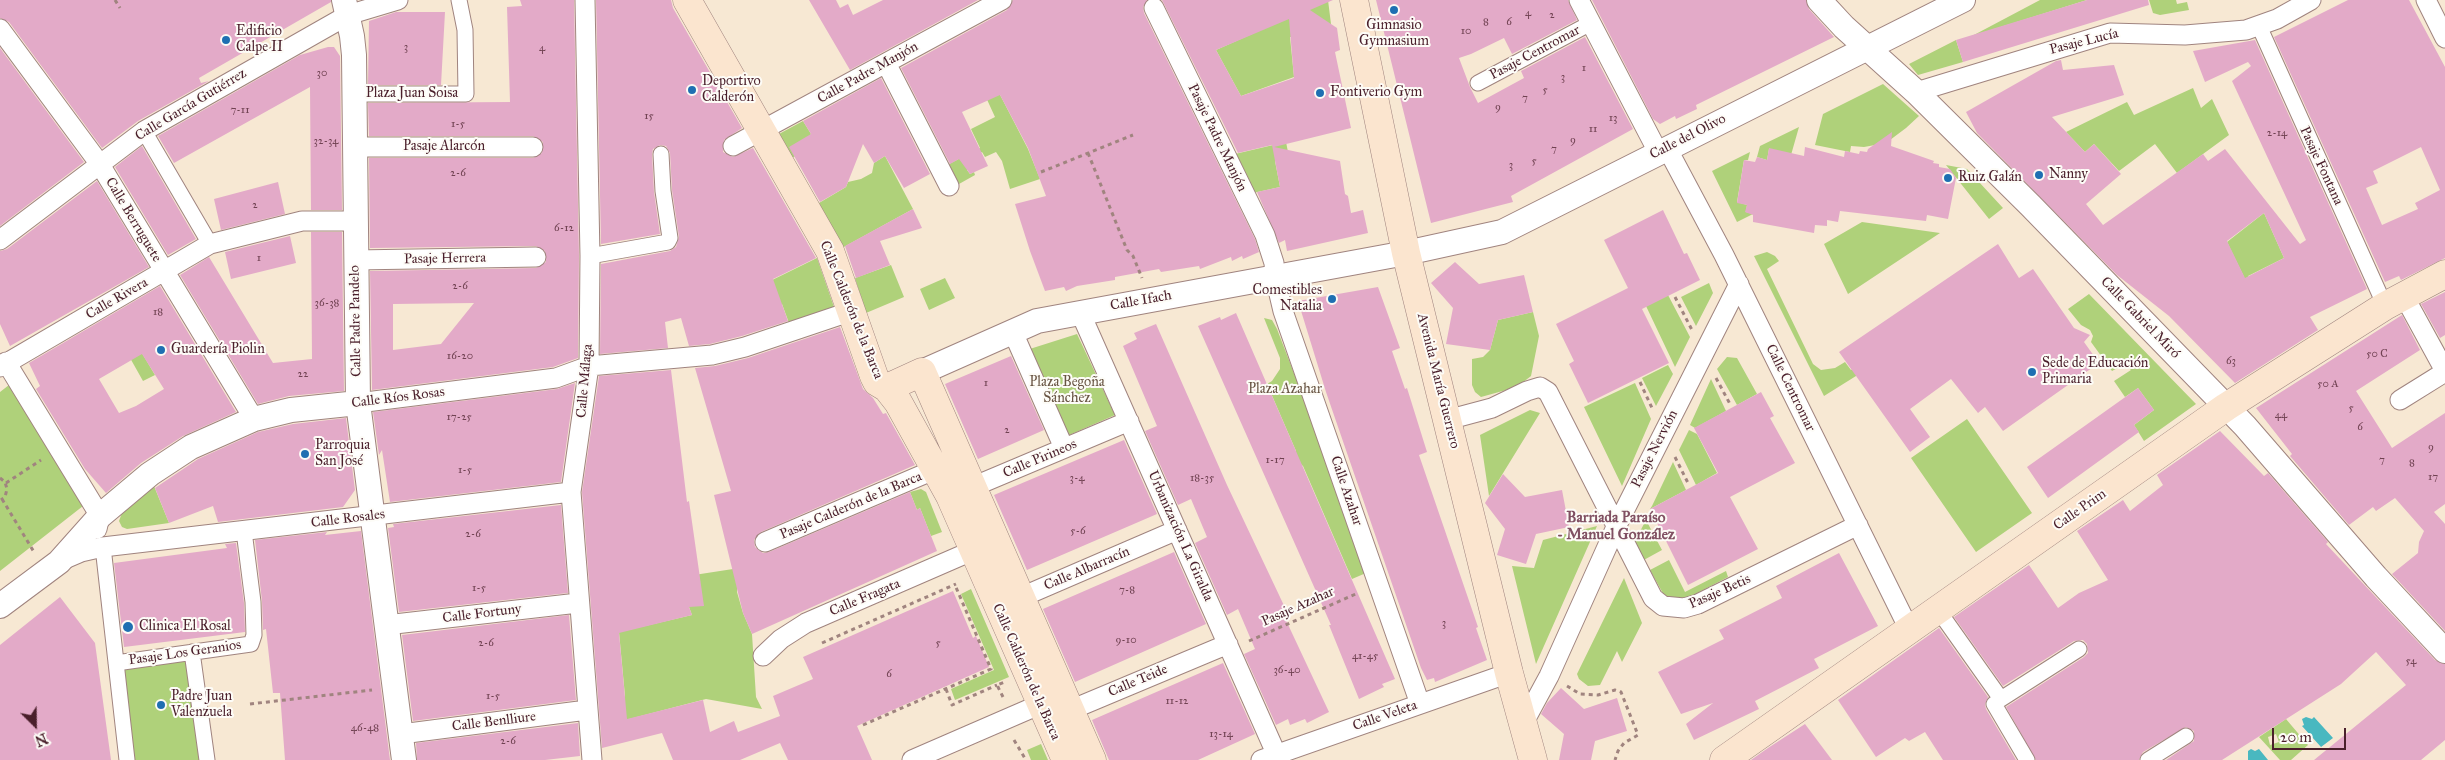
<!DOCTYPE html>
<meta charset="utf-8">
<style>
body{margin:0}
#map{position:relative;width:2445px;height:760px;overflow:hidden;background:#f7e8d3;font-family:"IM FELL Great Primer",serif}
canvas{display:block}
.north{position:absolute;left:10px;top:700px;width:50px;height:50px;-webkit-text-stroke:4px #fdfcf7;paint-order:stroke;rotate:157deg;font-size:14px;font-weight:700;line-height:20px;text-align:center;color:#4a1f2b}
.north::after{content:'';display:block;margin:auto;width:18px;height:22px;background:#4a1f2b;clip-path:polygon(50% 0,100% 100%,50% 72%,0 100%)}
.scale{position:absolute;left:2272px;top:728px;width:74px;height:22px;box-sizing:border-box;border:2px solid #4a1f2b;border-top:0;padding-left:6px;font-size:15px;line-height:18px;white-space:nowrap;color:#4a1f2b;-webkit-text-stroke:4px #fdfcf7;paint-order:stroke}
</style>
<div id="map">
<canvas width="2445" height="760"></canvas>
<div class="north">N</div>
<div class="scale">20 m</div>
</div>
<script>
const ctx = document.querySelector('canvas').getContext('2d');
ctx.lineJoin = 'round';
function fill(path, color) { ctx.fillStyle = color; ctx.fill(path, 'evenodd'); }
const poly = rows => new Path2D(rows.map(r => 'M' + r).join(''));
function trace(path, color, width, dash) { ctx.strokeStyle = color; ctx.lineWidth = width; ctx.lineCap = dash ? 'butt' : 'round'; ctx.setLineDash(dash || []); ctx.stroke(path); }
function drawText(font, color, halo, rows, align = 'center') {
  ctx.font = font + ' "IM FELL Great Primer",serif'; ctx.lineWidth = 4; ctx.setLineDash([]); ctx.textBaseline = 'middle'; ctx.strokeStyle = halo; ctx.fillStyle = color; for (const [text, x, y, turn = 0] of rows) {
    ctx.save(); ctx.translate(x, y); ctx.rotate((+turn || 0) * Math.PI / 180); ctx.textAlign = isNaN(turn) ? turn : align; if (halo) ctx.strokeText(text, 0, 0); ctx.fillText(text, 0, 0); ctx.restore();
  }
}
fill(poly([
 [1328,0,1331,24,1307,27,1296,37,1290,37,1294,77,1241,96,1216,50],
 [2040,0,2087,0,1972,36],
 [2149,0,2176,0,2177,4,2187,2,2189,10,2160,15,2153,13],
 [1956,40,1963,62,1918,75,1909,64],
 [1883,84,1919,116,1906,128,1886,143,1864,147,1851,146,1850,152,1815,145,1823,114],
 [996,87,1028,149,1040,179,1010,189,1002,161,996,152,985,157,982,152,970,159,967,170,970,174,974,172,975,175,959,184,949,164,980,148,971,129,995,117,984,93],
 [2193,88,2201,108,2212,99,2229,135,2177,173,2155,144,2119,171,2094,144,2085,152,2066,132,2127,102,2134,115],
 [803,121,811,134,804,151,792,158,779,134],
 [1799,127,1789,162,1769,149,1767,160,1757,157,1760,146],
 [1286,142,1289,157,1275,161,1280,187,1253,193,1235,154],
 [1750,152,1748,160,1744,160,1737,202,1747,205,1746,212,1753,214,1737,222,1712,171],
 [885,156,913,209,842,248,819,203,846,187,848,182,861,179,872,173,874,163],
 [1946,165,1967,169,2003,208,1989,219],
 [2264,213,2284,258,2248,276,2263,307,2252,317,2243,275,2227,242],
 [1862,222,1940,233,1848,294,1824,244],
 [1767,252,1775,256,1779,261,1767,269,1813,364,1821,370,1835,368,1845,362,1851,370,2008,261,1856,376,1824,396,1754,256],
 [817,258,834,307,789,323,782,304,768,309,760,286],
 [891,265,904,297,866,313,855,278],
 [945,278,955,298,929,310,920,289],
 [1709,283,1713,293,1696,326,1681,297],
 [2089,294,2196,404,2144,441,2134,425,2154,410,2138,388,2125,397,2114,381,2131,370,2125,364,2112,371,2091,342,2093,336,2090,330,2081,325,2068,309],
 [1668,295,1690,337,1675,367,1646,306],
 [1533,312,1539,336,1531,376,1517,387,1481,397,1475,392,1472,385,1472,359,1483,357,1490,350,1498,320],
 [1264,318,1272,320,1277,329,1320,441,1366,573,1352,579,1303,466,1289,454,1296,451,1267,384,1272,381,1280,369,1280,358],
 [1077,334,1115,415,1060,439,1014,354],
 [136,343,155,375,143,381,125,349],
 [1727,357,1737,358,1757,394,1737,405,1717,369],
 [1668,365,1673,374,1656,406,1642,378],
 [1711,379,1726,411,1695,428,1690,425],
 [1635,383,1651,419,1622,486,1584,407],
 [9,385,83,506,0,571,0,392],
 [1530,410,1540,413,1489,496,1480,435],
 [1967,419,2032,513,1976,552,1911,458],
 [1689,430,1697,434,1717,473,1696,485,1679,450],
 [1673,462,1686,490,1650,509,1652,506],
 [154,486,169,523,127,529,122,527,119,521,122,513],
 [921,489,926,492,942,532,931,536,920,508,917,510,910,492],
 [1646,520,1662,550,1642,561,1635,541],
 [1597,526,1536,664,1512,566,1534,568,1543,540],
 [1669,560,1685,592,1726,571,1728,577,1684,600,1665,597,1650,570],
 [733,569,738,581,737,592,743,613,752,634,756,697,762,709,706,699,610,724,625,696,619,632,692,615,689,607,694,575],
 [1624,578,1642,623,1622,662,1617,651,1600,685,1588,686,1579,679,1577,674],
 [971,589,1009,677,955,700,951,689,994,670,961,594],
 [192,652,207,760,127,760,116,663],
 [2286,719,2308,745,2291,760,2280,760,2259,737],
 [2276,734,2279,742,2270,745,2268,737],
 [1041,744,1048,760,1031,760,1027,750]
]), '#afd17a');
fill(poly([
 [2306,717,2312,719,2314,717,2333,738,2321,747,2302,726,2304,725,2302,719],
 [2251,749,2255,751,2259,749,2268,760,2248,760,2248,751]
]), '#49b8c0');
fill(poly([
 [0,0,331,0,331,2,199,78,201,83,209,81,138,121,102,148,9,22,0,18],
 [520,0,574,0,579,256,578,358,553,367,372,390,370,271,536,268,546,262,545,251,536,246,370,248,369,158,533,158,542,153,543,142,533,136,369,136,368,103,510,102,507,7,522,6],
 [474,303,441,344,393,350,393,304],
 [596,0,671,0,673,8,742,128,724,140,723,152,733,157,753,148,816,258,773,279,788,321,742,336,710,344,689,346,681,318,665,322,668,348,600,354,601,264,670,251,676,247,679,237,672,190,670,153,666,146,660,145,653,149,652,154,654,192,660,234,601,244],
 [809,0,836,0,840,8,848,4,853,15,883,0,978,0,850,70],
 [1013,0,1147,0,1143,7,1144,13,1255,239,1259,252,1243,259,1242,256,1232,261,1231,257,1200,269,1199,266,1161,272,1159,269,1115,277,1115,280,1077,286,1066,291,1064,287,1045,291,1030,251,1015,204,1046,196,1028,148,1000,95,962,112,988,166,970,174,959,159,950,164,901,68,1007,10],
 [1162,0,1333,0,1310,10,1337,28,1340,50,1335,52,1351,128,1274,147,1340,161,1345,194,1348,196,1351,213,1363,210,1368,233,1287,251,1285,240,1279,243,1257,192,1280,187,1272,145,1238,153],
 [1289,19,1294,78,1241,96,1216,50],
 [1376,0,1568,0,1577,20,1512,54,1504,38,1471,54,1459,58,1470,87,1478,103,1524,78,1521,71,1585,37,1633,129,1511,196,1513,202,1431,223],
 [1592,0,1806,0,1809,9,1834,37,1696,105,1697,109,1676,119,1675,116,1660,124,1653,119],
 [2087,0,2148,0,2149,5,1963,62,1956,40],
 [2348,0,2409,0,2445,67,2445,258,2401,280,2399,276,2385,282,2274,37],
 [2421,147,2440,190,2415,203,2418,209,2382,225,2366,188,2378,183,2373,171],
 [396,12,445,12,441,85,368,85,369,21],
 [2255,40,2367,289,2310,317,2318,330,2235,383,2169,316,2117,275,1977,133,1966,112,2056,61,2061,60,2063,70,2114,65,2124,95,2052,117,2085,152,2094,144,2121,174,2086,204,2103,225,2203,154,2208,161,2225,149,2300,244,2306,240,2232,81,2251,66,2248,62,2205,82,2193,51],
 [2264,213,2284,258,2245,278,2227,241],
 [328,47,334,47,340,56,342,210,311,210,310,87,174,163,158,136,300,55],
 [0,48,84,162,0,226],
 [881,78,930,174,904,188,885,156,874,163,863,144,846,187,820,202,789,147,811,134,803,121],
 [1892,132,1891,146,1934,161,1933,163,1939,164,1939,167,1950,169,1956,178,1948,219,1927,215,1926,221,1840,211,1838,222,1827,220,1827,226,1815,225,1814,233,1753,222,1753,215,1745,212,1747,205,1737,203,1744,160,1755,162,1757,157,1767,160,1769,148,1804,156,1805,147,1844,157,1845,151,1859,154,1860,151,1867,152,1868,149],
 [142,146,196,239,168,255,115,167],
 [97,181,149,267,10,346,0,324,0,251,7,249],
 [278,182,285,214,221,230,214,199],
 [913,209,922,228,880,241,890,265,856,278,845,246],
 [1663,210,1684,254,1687,253,1700,280,1642,309,1669,363,1588,403,1569,364,1574,361,1556,324,1628,288,1604,240],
 [311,232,342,232,344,391,289,396,258,404,180,275,209,257,273,363,312,359],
 [290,236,296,263,231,279,225,252],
 [1998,244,2019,278,2033,269,2074,328,2090,335,2084,342,2099,363,2003,431,1985,407,1978,413,1951,379,1910,409,1930,437,1910,452,1839,352],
 [1455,262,1479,284,1524,275,1533,312,1498,320,1490,350,1446,344,1453,308,1431,283],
 [160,286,236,412,183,436,141,463,106,493,85,469,36,389,40,386,29,363],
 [142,354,164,389,136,406,119,413,99,379],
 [1378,287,1400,348,1392,351,1405,389,1407,388,1427,452,1419,455,1478,627,1476,628,1487,660,1435,682,1434,678,1427,680,1421,668,1326,392,1298,301],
 [2445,292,2445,335,2440,338,2421,304],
 [1236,313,1395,679,1382,684,1384,687,1359,699,1329,625,1331,625,1198,326,1220,317,1221,320],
 [2402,315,2420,350,2356,391,2392,448,2445,413,2445,504,2434,512,2445,524,2445,631,2392,574,2418,553,2419,542,2424,531,2395,498,2376,511,2373,507,2349,525,2290,456,2292,454,2256,408],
 [1156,324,1227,485,1288,614,1284,616,1329,712,1307,723,1305,719,1290,725,1288,719,1276,725,1244,654,1255,649,1238,609,1227,615,1195,543,1207,537,1191,499,1178,505,1145,431,1157,426,1123,346,1137,339,1134,333],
 [840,327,863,389,873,398,883,414,886,413,915,465,761,532,754,540,755,547,763,553,769,552,910,492,917,510,920,508,937,551,752,634,743,613,714,495,731,491,695,368,715,366,748,358],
 [1011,356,1044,430,978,459,945,384],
 [671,370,687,502,689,501,704,606,689,607,692,615,619,633,627,719,703,700,710,732,734,721,738,732,780,716,773,696,813,679,803,657,953,591,973,638,976,636,989,667,857,726,872,760,788,760,780,743,740,760,673,760,662,733,602,748,582,492,599,376],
 [575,383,561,482,390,502,382,450,379,455,373,412,557,389],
 [2138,388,2154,410,2134,425,2139,432,2048,498,2027,467],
 [1761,392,1774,416,1770,418,1795,463,1730,497,1758,549,1688,585,1650,509,1718,473,1694,428],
 [346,418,355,490,343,507,218,522,213,506,169,523,155,488,198,459,258,432,293,424],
 [2220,431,2264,476,2268,473,2328,542,2326,544,2435,660,2445,664,2445,740,2421,760,2314,760,2406,685,2376,652,2341,684,2222,760,2166,760,2194,741,2194,731,2186,727,2143,752,2139,760,2036,760,2006,707,2084,657,2088,653,2087,644,2083,640,2074,641,2003,686,1954,617,2029,565,2058,608,2079,593,2108,580,2077,531,2123,500,2130,511,2163,485,2157,475],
 [1124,440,1157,514,1027,570,994,495],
 [1503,474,1525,497,1562,490,1569,527,1536,534,1526,564,1497,555,1505,529,1485,503],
 [561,505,568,593,399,612,388,528,394,527,393,524],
 [361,531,390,760,285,760,280,693,273,693,266,629,263,630,262,601,255,540,327,532,325,535],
 [236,543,244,603,245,632,124,647,114,563,227,548,225,544],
 [1174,552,1206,624,1075,682,1043,609],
 [1839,553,1878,626,1814,659,1819,668,1755,701,1759,709,1694,740,1686,724,1713,703,1681,714,1658,672,1724,639,1719,630,1782,598,1776,586],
 [60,597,95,643,111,760,0,760,0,645],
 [569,615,576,700,413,721,402,635],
 [1939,628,1988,697,1985,704,1986,709,2016,760,1943,760,1925,732,1909,741,1905,738,1876,757,1838,700],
 [1223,663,1255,734,1198,760,1109,760,1092,720],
 [1561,688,1584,709,1617,698,1627,731,1595,741,1591,760,1559,760,1564,734,1541,714,1547,703],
 [578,723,580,756,545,760,417,760,416,743],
 [1805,724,1832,760,1751,760,1768,748]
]), '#e3aac8');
const pedestrian = poly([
 [2259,26,2385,306],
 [1478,83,1591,23],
 [354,94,466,94,465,30,459,0],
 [144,131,210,244],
 [590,256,668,242,670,238,663,191,661,154],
 [103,547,127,760],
 [1938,610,2001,699,1994,704,2027,760],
 [192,652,207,760],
 [116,663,251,644,254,635,253,602,244,531],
 [2001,699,2079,649],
 [2148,760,2186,736]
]);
const minor = poly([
 [585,0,590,256,589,366,571,492,592,760],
 [1579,0,1658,152],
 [2426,0,2445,38],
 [1154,8,1265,235,1274,263,1275,277,1283,311,1420,704],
 [0,29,99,163,254,419],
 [886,63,949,186],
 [1916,92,2110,33,2185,35,2246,30,2277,19,2311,0],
 [733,146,1002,0],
 [354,147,533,147],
 [1667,148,1724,255,1909,629],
 [0,240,144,131,348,15,398,0],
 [355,260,536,257],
 [2404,296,2445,371],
 [1080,312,1279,760],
 [1012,330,1064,448],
 [6,362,100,516,97,529],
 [0,367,210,244,302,221,354,221],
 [2400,400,2445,372],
 [358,403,556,378,589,366,712,355,745,347,852,311],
 [1447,420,1492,408,1527,391,1540,387,1548,392,1653,598,1663,606,1684,608,1698,604,1858,525],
 [963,491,1129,421],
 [765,542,936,469],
 [60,561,81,552,103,547,571,492],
 [1010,602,1177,530],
 [386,625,578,603],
 [763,656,781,639,806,623,974,550],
 [1061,714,1228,644],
 [1523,724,1549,676,1616,527,1739,284],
 [401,734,587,710],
 [912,760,1041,704],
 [1261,760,1509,673]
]);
const tertiary = poly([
 [344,0,352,36,354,55,358,403,404,760],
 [1819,0,1844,27,1916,92,2031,206,2245,426,2376,577,2445,651],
 [922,372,1037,321,1406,253,1502,232,1963,0],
 [0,606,59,562,100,516,150,474,191,447,254,419,291,410,358,403]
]);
const secondary = poly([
 [687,0,830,251,874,376,877,382,887,388,898,402,950,496,1066,760],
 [1354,0,1406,253,1509,673,1533,760],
 [887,388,922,372,1092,760],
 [1724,760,2226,407,2385,306,2445,274]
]);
trace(pedestrian, '#a0847f', 17);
trace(minor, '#a0847f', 21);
trace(tertiary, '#a0847f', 26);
trace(secondary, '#a0847f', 29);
trace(poly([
 [115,0,120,8],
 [1088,153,1127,250,1133,256,1142,278],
 [1041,172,1133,135],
 [1675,297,1692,330],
 [1716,378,1730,404],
 [1640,382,1652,408],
 [1675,457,1688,483],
 [0,478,5,482,7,489,5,497,1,500],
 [6,483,41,460],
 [2,499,34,552],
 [1249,641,1358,593],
 [822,643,956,584],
 [1567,686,1580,694,1598,695,1615,690,1621,692,1638,735,1624,743,1618,751,1615,760],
 [946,689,952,705,997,685],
 [1003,697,997,685,1005,682],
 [250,704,372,690],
 [863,725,991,669,955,585],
 [1014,740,1026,760]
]), '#a0847f', 3, [4, 4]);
trace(pedestrian, '#fff', 15);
trace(minor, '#fff', 19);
trace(tertiary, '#fff', 24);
trace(secondary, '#fbe5cf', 28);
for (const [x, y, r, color] of [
 [1394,10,5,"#1f6fb2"],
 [226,40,5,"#1f6fb2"],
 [692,90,5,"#1f6fb2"],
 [1320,93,5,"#1f6fb2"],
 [2039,175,5,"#1f6fb2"],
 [1948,178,5,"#1f6fb2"],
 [1332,299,5,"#1f6fb2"],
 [161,350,5,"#1f6fb2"],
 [2032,372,5,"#1f6fb2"],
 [305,454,5,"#1f6fb2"],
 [128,627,6,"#1f6fb2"],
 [161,705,5,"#1f6fb2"]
]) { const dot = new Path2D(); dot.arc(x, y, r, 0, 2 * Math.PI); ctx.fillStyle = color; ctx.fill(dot); trace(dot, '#fdfcf7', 2); }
drawText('11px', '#704252', null, [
 ["4",1528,13],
 ["2",1552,15],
 ["8",1486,22],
 ["6",1509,22],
 ["10",1466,31],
 ["3",406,47],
 ["4",542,48],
 ["1",1584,68],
 ["30",322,73],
 ["3",1563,77],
 ["5",1545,90],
 ["7",1525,98],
 ["9",1498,107],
 ["7-11",240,110],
 ["15",649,116],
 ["13",1613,118],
 ["1-5",458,124],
 ["11",1593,129],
 ["2-14",2277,133],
 ["9",1573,140],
 ["32-34",326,141],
 ["7",1554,149],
 ["5",1534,161],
 ["3",1511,165],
 ["2-6",458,173],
 ["2",255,205],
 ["6-12",564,228],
 ["1",259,258],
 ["2-6",460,286],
 ["36-38",327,303],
 ["18",158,312],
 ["50 C",2377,354],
 ["16-20",460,356],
 ["63",2231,361],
 ["22",303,374],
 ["1",986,383],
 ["50 A",2328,384],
 ["5",2351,408],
 ["44",2281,415],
 ["17-25",459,417],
 ["6",2360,427],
 ["2",1007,430],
 ["9",2431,447],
 ["1-17",1275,460],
 ["7",2382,460],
 ["8",2412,463],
 ["1-5",465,470],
 ["17",2433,477],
 ["3-4",1077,478],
 ["18-35",1202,478],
 ["5-6",1078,531],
 ["2-6",473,534],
 ["1-5",479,588],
 ["7-8",1127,590],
 ["3",1444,623],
 ["9-10",1126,640],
 ["2-6",486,643],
 ["5",938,643],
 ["41-45",1365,656],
 ["54",2411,661],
 ["36-40",1287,670],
 ["6",889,674],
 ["1-5",493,696],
 ["11-12",1177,701],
 ["46-48",365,728],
 ["13-14",1221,734],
 ["2-6",508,741]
]);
drawText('14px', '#4a1f2b', '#fdfcf7', [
 ["Gimnasio",1394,26,"center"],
 ["Gymnasium",1394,42,"center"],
 ["Edificio",236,32],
 ["Calpe II",236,48],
 ["Deportivo",702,82],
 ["Calderón",702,98],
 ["Fontiverio Gym",1330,93],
 ["Nanny",2049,175],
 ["Ruiz Galán",1958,178],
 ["Comestibles",1322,291,"right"],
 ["Natalia",1322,307,"right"],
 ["Guardería Piolin",171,350],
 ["Sede de Educación",2042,364],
 ["Primaria",2042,380],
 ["Parroquia",315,446],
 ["San José",315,462],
 ["Clinica El Rosal",139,627],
 ["Padre Juan",171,697],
 ["Valenzuela",171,713]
], 'left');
drawText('14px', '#4a1f2b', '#fdfcf7', [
 ["Pasaje Lucía",2084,42,-14],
 ["Pasaje Centromar",1535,53,-28],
 ["Calle Padre Manjón",868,73,-29],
 ["Plaza Juan Soisa",412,94],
 ["Calle García Gutiérrez",191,105,-31],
 ["Calle del Olivo",1688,137,-27],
 ["Pasaje Padre Manjón",1217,138,64],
 ["Pasaje Alarcón",444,147],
 ["Pasaje Fontana",2321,166,65],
 ["Calle Berruguete",133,220,59],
 ["Pasaje Herrera",445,259,-1],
 ["Calle Rivera",117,299,-30],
 ["Calle Ifach",1141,301,-10],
 ["Calle Calderón de la Barca",851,310,68],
 ["Calle Gabriel Miró",2140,318,46],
 ["Calle Padre Pandelo",356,321,-91],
 ["Calle Málaga",585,381,-85],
 ["Avenida María Guerrero",1438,381,76],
 ["Calle Centromar",1790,388,64],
 ["Calle Ríos Rosas",398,398,-7],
 ["Pasaje Nervión",1655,449,-63],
 ["Calle Pirineos",1040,459,-23],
 ["Calle Azahar",1346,491,71],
 ["Pasaje Calderón de la Barca",851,506,-23],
 ["Calle Prim",2080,510,-35],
 ["Calle Rosales",348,519,-7],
 ["Urbanización La Giralda",1180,536,66],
 ["Calle Albarracín",1087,569,-23],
 ["Pasaje Betis",1720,592,-24],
 ["Calle Fragata",865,598,-23],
 ["Pasaje Azahar",1298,607,-24],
 ["Calle Fortuny",482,614,-7],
 ["Pasaje Los Geranios",185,653,-8],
 ["Calle Calderón de la Barca",1026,672,66],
 ["Calle Teide",1138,681,-23],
 ["Calle Veleta",1385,716,-19],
 ["Calle Benlliure",494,722,-7]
]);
drawText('14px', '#685443', '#fdfcf7', [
 ["Plaza Begoña",1067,383],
 ["Sánchez",1067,399],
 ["Plaza Azahar",1285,390]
]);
drawText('bold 15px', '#805062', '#fdfcf7', [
 ["Barriada Paraíso",1616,518],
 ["- Manuel González",1616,535]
]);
</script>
